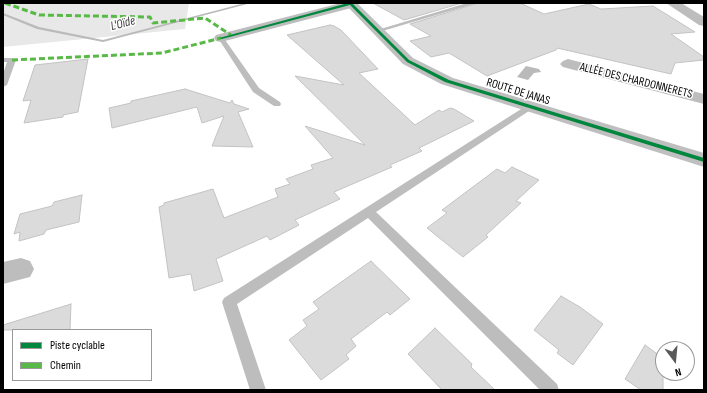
<!DOCTYPE html>
<meta charset="utf-8">
<style>
body{margin:0}
#map{position:relative;width:707px;height:393px;overflow:hidden;background:#fff;font-family:"Sofia Sans Condensed",sans-serif}
canvas{display:block}
.frame{position:absolute;inset:0;border:4px solid #000;pointer-events:none}
.legend{position:absolute;left:12px;top:329px;width:140px;height:52px;box-sizing:border-box;background:#fff;border:1px solid #999;margin:0;padding:5px 7px;list-style:none;font-size:12px;color:#000}
.legend li{display:flex;align-items:center;gap:8px;height:20px}
.legend b{width:20px;border:1px solid #999}
.north{position:absolute;left:655px;top:341px;width:40px;height:40px;box-sizing:border-box;background:#fff;border:1px solid #999;border-radius:50%;rotate:164deg;font-size:11px;font-weight:700;line-height:16px;text-align:center;color:#000}
.north::after{content:'';display:block;margin:auto;width:14px;height:18px;background:#595959;clip-path:polygon(50% 0,100% 100%,50% 72%,0 100%)}
</style>
<div id="map">
<canvas width="707" height="393"></canvas>
<div class="frame"></div>
<ul class="legend">
<li><b style="height:5px;background:#00873e"></b>Piste cyclable</li>
<li><b style="height:5px;background:#58b947"></b>Chemin</li>
</ul>
<div class="north">N</div>
</div>
<script>
const ctx = document.querySelector('canvas').getContext('2d');
ctx.lineJoin = 'round';
function fill(path, color) { ctx.fillStyle = color; ctx.fill(path, 'evenodd'); }
const poly = rows => new Path2D(rows.map(r => 'M' + r).join(''));
function trace(path, color, width, dash) { ctx.strokeStyle = color; ctx.lineWidth = width; ctx.lineCap = dash ? 'butt' : 'round'; ctx.setLineDash(dash || []); ctx.stroke(path); }
function drawText(font, color, halo, rows, align = 'center') {
  ctx.font = font + ' "Sofia Sans Condensed",sans-serif'; ctx.lineWidth = 3; ctx.setLineDash([]); ctx.textBaseline = 'middle'; ctx.strokeStyle = halo; ctx.fillStyle = color; for (const [text, x, y, turn = 0] of rows) {
    ctx.save(); ctx.translate(x, y); ctx.rotate((+turn || 0) * Math.PI / 180); ctx.textAlign = isNaN(turn) ? turn : align; if (halo) ctx.strokeText(text, 0, 0); ctx.fillText(text, 0, 0); ctx.restore();
  }
}
fill(poly([
 [3,3,189,3,185,29,3,47]
]), '#e8e8e8');
fill(poly([
 [526,66,539,69,541,72,534,73,528,80,517,77]
]), '#bababa');
fill(poly([
 [245,3,251,3,103,42,37,29,3,15,3,13,39,27,103,40,245,3]
]), '#bababa');
const building = poly([
 [373,3,462,3,404,20,373,3],
 [478,3,520,3,544,14,589,4,601,9,653,6,695,32,671,34,704,57,704,60,675,63,671,74,557,48,556,50,487,76,449,53,431,57,410,41,431,36,410,24,478,3],
 [330,25,334,26,341,30,378,69,359,73,415,125,439,110,442,112,450,108,454,109,474,121,419,148,422,151,390,165,392,167,334,192,340,199,295,220,299,225,270,240,267,236,216,259,223,281,194,291,191,274,169,278,159,207,164,205,164,203,213,189,224,218,278,197,275,189,290,184,286,179,313,169,311,165,333,158,305,126,365,145,295,76,344,85,287,35,330,25],
 [88,59,78,112,63,115,63,117,24,123,31,100,23,101,35,65,88,59],
 [185,89,230,103,232,100,234,104,249,109,238,112,253,147,212,146,224,116,202,123,197,107,112,128,109,108,131,103,131,101,185,89],
 [512,167,539,180,516,201,521,203,486,235,488,237,463,257,427,228,447,213,442,210,497,169,505,173,512,167],
 [82,195,79,222,46,230,44,234,19,241,20,232,14,234,20,214,52,206,54,202,82,195],
 [371,261,410,299,390,315,387,312,351,339,356,346,346,355,349,359,321,380,289,340,307,326,303,320,319,309,313,302,371,261],
 [561,296,580,307,603,324,573,365,557,353,559,350,534,330,561,296],
 [71,304,70,330,3,330,3,325,71,304],
 [435,328,472,364,471,367,495,390,442,390,408,354,435,328],
 [645,345,663,358,663,390,641,390,625,379,645,345]
]);
fill(building, '#dbdbdb');
trace(building, '#c3c3c3', 1);
fill(poly([
 [467,3,477,3,379,32,374,31,467,3],
 [221,36,223,37,259,88,280,102,281,104,280,106,274,106,253,92,218,38,221,36],
 [3,58,12,58,16,60,7,85,3,87,3,74,7,62,3,62,3,58],
 [529,104,533,107,532,109,376,212,557,384,559,390,540,390,368,218,237,304,266,390,250,390,222,302,224,298,529,104]
]), '#bdbdbd');
fill(poly([
 [341,3,357,4,355,7,221,42,216,41,214,38,216,35,341,3],
 [666,3,681,3,704,17,704,26,699,25,666,3],
 [568,59,704,94,704,104,563,67,560,64,563,61,568,59],
 [21,258,30,261,34,269,30,277,3,284,3,262,21,258]
]), '#bdbdbd');
fill(poly([
 [344,3,357,3,413,58,453,78,704,153,704,167,441,84,403,64,344,3]
]), '#bfbfbf');
trace(poly([
 [5,3,39,15,150,17,153,23,205,18,231,35],
 [12,60,162,53,221,38]
]), '#58b947', 3, [6, 3]);
fill(poly([
 [348,3,352,3,409,60,449,80,704,158,704,162,445,82,407,62,350,5,222,39,219,38,348,3]
]), '#00873e');
drawText('12px', '#000', '#fff', [
 ["ALLÉE DES CHARDONNERETS",636,81,14],
 ["ROUTE DE JANAS",518,92,17]
]);
drawText('italic 13px', '#3d3d3d', '#fff', [
 ["L'Oïde",123,24,-15]
]);
</script>
